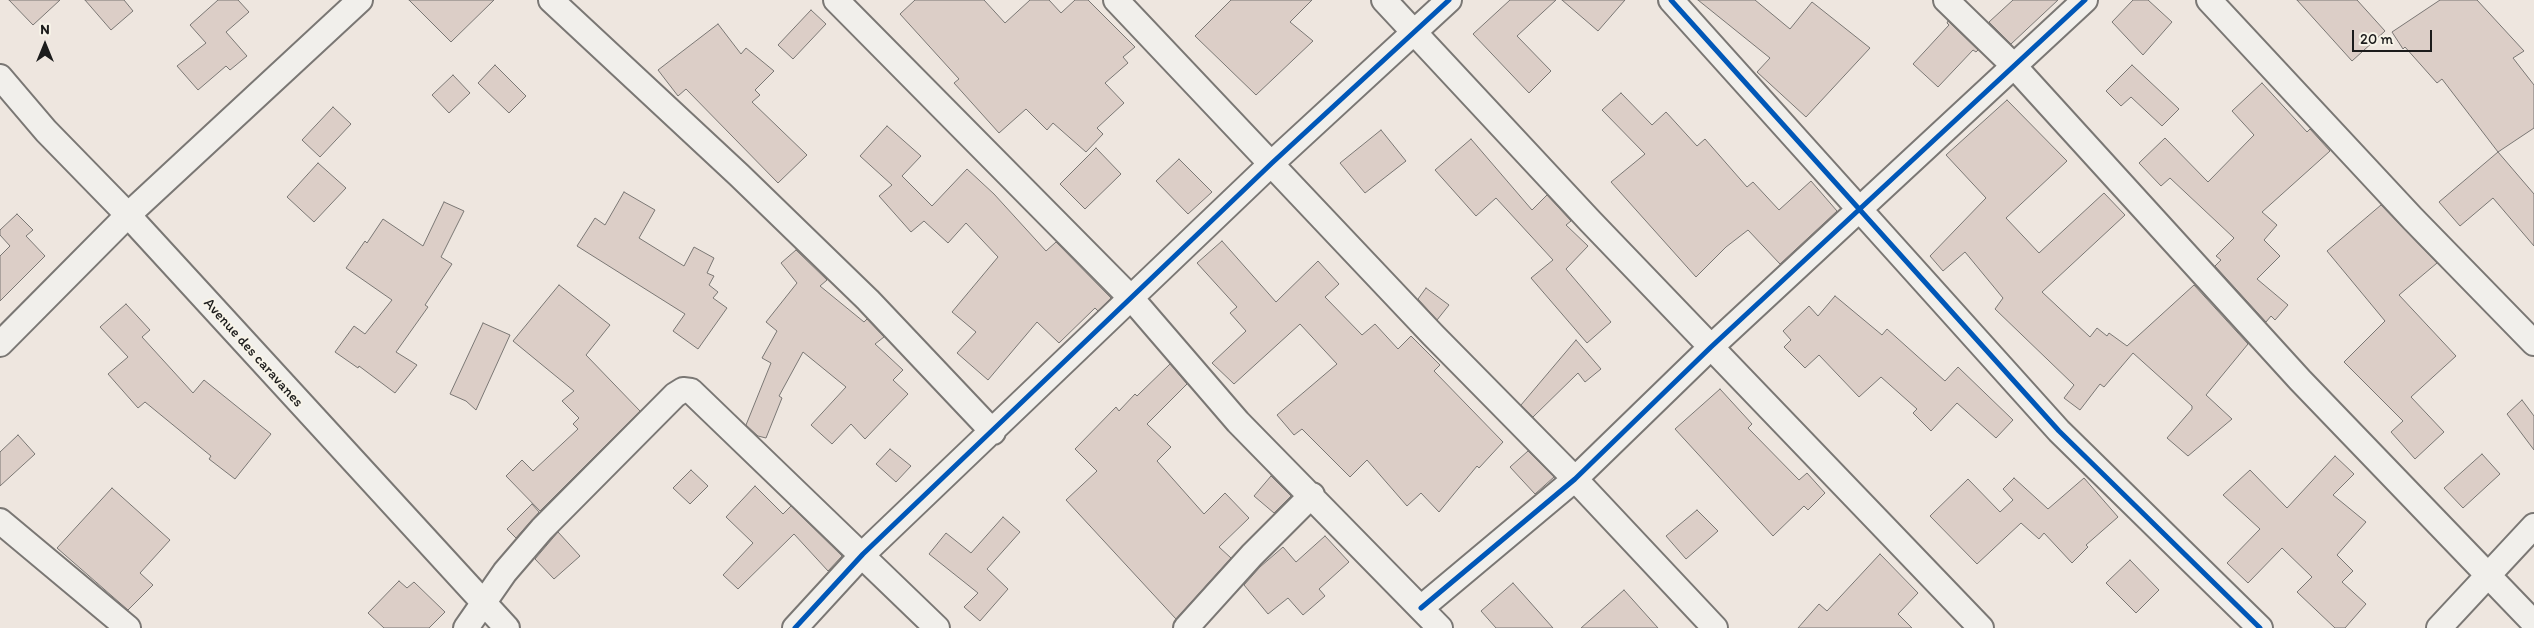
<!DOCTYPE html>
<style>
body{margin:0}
#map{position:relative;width:2534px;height:628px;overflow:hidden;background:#eee6df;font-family:Itim,sans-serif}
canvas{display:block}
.north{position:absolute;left:20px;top:20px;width:50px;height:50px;-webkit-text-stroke:4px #f7f3e8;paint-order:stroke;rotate:0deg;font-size:14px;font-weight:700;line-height:20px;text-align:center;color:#1c1c1c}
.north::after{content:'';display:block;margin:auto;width:18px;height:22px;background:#1c1c1c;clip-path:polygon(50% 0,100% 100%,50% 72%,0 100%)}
.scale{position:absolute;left:2352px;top:30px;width:80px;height:22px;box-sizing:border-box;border:2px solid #1c1c1c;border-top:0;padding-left:6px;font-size:15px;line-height:18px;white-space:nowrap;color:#1c1c1c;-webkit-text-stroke:4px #f7f3e8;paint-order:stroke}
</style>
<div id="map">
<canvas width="2534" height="628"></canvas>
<div class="north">N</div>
<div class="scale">20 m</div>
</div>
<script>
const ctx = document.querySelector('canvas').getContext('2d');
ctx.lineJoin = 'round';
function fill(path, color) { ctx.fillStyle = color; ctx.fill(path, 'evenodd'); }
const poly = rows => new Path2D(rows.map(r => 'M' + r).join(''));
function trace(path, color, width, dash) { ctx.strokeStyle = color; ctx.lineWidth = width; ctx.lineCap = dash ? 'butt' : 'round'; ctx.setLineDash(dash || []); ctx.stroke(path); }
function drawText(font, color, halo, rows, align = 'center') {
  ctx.font = font + ' Itim,sans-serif'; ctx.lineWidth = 4; ctx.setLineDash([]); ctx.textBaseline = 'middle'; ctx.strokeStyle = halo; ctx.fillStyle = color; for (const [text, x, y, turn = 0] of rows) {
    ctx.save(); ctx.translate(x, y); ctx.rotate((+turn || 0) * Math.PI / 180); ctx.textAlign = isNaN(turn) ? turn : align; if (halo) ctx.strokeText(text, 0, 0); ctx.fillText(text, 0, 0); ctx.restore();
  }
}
const building = poly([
 [9,0,60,0,33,25,9,0],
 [85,0,124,0,133,11,111,30,85,0],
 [218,0,238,0,249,12,226,32,247,56,230,70,226,66,198,90,177,66,206,43,190,25,218,0],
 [409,0,494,0,451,42,409,0],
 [915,0,984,0,1005,23,1030,0,1049,0,1061,13,1075,0,1088,0,1135,47,1123,57,1128,63,1105,83,1124,103,1097,128,1103,134,1086,152,1053,123,1047,130,1026,109,999,133,954,83,959,79,900,14,915,0],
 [1231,0,1312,0,1290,22,1313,41,1256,95,1195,36,1231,0],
 [1510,0,1556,0,1517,36,1551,71,1529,93,1473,34,1510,0],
 [1562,0,1625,0,1598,31,1562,0],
 [1698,0,1755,0,1790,29,1812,2,1870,48,1806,117,1757,72,1770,58,1698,0],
 [2013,0,2058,0,2011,44,1989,22,2013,0],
 [2133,0,2148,0,2172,22,2143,55,2112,22,2133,0],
 [2297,0,2357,0,2385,31,2352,61,2297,0],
 [2440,0,2477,0,2524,51,2513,58,2534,85,2534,128,2498,152,2442,79,2437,83,2405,47,2403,49,2392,32,2440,0],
 [811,10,826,24,793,59,778,45,811,10],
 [1948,21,1978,50,1976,52,1973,50,1938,87,1913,64,1949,25,1947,23,1948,21],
 [718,24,741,54,746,48,774,71,755,90,760,95,752,102,807,155,778,183,686,89,678,96,658,70,718,24],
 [495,65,526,96,509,113,478,83,495,65],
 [2132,65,2179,109,2162,126,2131,97,2121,106,2106,91,2132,65],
 [453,75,470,93,449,113,432,95,453,75],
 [2262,83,2307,132,2310,129,2330,151,2262,212,2277,225,2264,240,2280,256,2257,279,2288,305,2275,320,2271,316,2266,322,2215,266,2221,260,2216,256,2234,238,2170,178,2161,186,2139,163,2165,138,2208,182,2254,135,2232,111,2262,83],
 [1621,93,1652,125,1666,112,1697,146,1705,139,1747,187,1753,182,1779,210,1811,181,1837,211,1780,264,1748,230,1726,247,1696,277,1611,182,1645,154,1602,110,1621,93],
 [2007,100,2067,161,2006,218,2039,253,2104,193,2125,215,2042,292,2090,337,2097,328,2107,336,2109,333,2127,346,2194,285,2248,344,2206,395,2232,419,2188,456,2167,438,2192,409,2192,406,2133,353,2104,387,2100,384,2080,410,2064,398,2074,385,1995,309,2003,298,1965,252,1943,271,1930,256,1986,198,1946,155,2007,100],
 [333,107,351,124,320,157,302,140,333,107],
 [887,126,921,156,902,176,932,206,967,169,994,194,1046,251,1056,242,1111,298,1098,311,1095,308,1059,343,1037,322,988,380,957,353,976,332,952,312,998,257,966,223,948,243,924,221,911,232,879,196,892,185,860,156,887,126],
 [1381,130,1406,161,1365,193,1340,163,1381,130],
 [1471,139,1532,210,1547,195,1571,221,1566,225,1588,246,1566,269,1611,322,1587,343,1531,278,1553,260,1496,198,1476,216,1435,170,1471,139],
 [1096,148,1121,174,1085,209,1060,184,1096,148],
 [2498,152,2534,194,2534,246,2493,198,2460,226,2439,202,2498,152],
 [1179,159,1212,192,1188,214,1156,181,1179,159],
 [318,163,346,188,314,222,287,197,318,163],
 [624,192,655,210,639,238,684,266,694,247,714,258,707,273,714,276,709,285,718,292,713,298,727,308,698,349,673,331,685,314,577,246,595,218,605,225,624,192],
 [444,202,464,211,441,257,452,264,425,305,428,307,396,352,417,365,395,393,359,366,358,368,335,352,354,326,365,334,392,300,346,268,365,241,367,243,383,219,423,246,444,202],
 [2381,205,2437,263,2399,295,2456,356,2411,397,2444,432,2415,459,2391,432,2403,421,2344,362,2385,321,2327,251,2381,205],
 [17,214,33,230,26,236,45,256,0,301,0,256,10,246,0,235,0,230,17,214],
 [1222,241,1276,302,1318,261,1339,284,1325,297,1362,335,1375,324,1398,349,1411,336,1440,365,1434,371,1503,442,1479,468,1477,466,1439,512,1421,493,1407,506,1367,460,1350,477,1302,429,1294,435,1277,415,1337,364,1300,324,1234,384,1212,363,1246,331,1230,313,1237,307,1197,263,1222,241],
 [796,250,827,280,820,286,864,322,867,319,884,337,875,344,903,370,893,380,908,394,865,439,851,424,832,444,811,425,846,387,803,352,779,396,782,398,766,438,758,436,746,425,771,363,762,358,777,331,766,322,797,283,781,263,796,250],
 [559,285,610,325,586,355,640,411,540,511,506,476,522,460,533,471,578,429,573,424,579,418,562,401,574,391,513,341,559,285],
 [1426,288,1449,305,1437,320,1418,299,1426,288],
 [1835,296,1882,335,1887,329,1945,381,1958,367,2013,420,1996,438,1957,403,1931,431,1913,413,1917,409,1881,377,1859,397,1819,355,1805,368,1784,347,1791,340,1783,331,1809,306,1818,316,1835,296],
 [126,304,150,330,142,337,193,393,204,380,271,434,235,479,209,459,211,456,145,402,138,408,108,374,128,357,100,327,126,304],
 [483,323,510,335,476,410,466,401,450,394,483,323],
 [1576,340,1601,369,1585,382,1578,373,1533,417,1521,405,1576,340],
 [1170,364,1187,384,1147,424,1171,447,1157,461,1204,514,1225,493,1249,518,1219,547,1231,558,1176,619,1066,500,1097,471,1075,449,1116,407,1119,411,1135,394,1137,396,1170,364],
 [1720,389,1752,424,1748,428,1799,480,1807,473,1825,493,1808,510,1804,506,1773,536,1675,429,1720,389],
 [2522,400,2534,416,2534,450,2507,414,2522,400],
 [18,435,35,454,0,486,0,452,18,435],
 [890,449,911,466,896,482,876,464,890,449],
 [1528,451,1554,477,1535,494,1510,467,1528,451],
 [2482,454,2500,474,2463,508,2444,488,2482,454],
 [2335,456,2354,474,2333,495,2366,522,2337,555,2353,571,2342,582,2366,604,2345,628,2335,628,2297,592,2312,577,2282,548,2248,583,2227,563,2260,529,2223,495,2250,470,2287,508,2335,456],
 [691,470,708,486,690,504,673,488,691,470],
 [1271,476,1291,496,1274,513,1254,496,1271,476],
 [2014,478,2048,509,2084,478,2118,517,2086,545,2088,547,2072,563,2044,533,2039,539,2021,523,1977,564,1930,516,1968,479,2000,512,2013,500,2003,489,2014,478],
 [755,486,783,514,791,506,842,556,828,571,794,534,738,589,723,575,753,543,726,517,755,486],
 [112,488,170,540,140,573,153,585,128,610,57,548,112,488],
 [532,504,539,512,516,538,507,529,532,504],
 [1697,510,1718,531,1686,559,1666,536,1697,510],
 [1003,517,1020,532,987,569,1008,589,980,621,964,607,978,593,929,554,946,533,971,553,1003,517],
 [558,532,580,556,554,579,535,559,558,532],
 [1325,536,1349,562,1319,589,1325,596,1303,615,1288,598,1268,614,1244,585,1260,567,1283,547,1296,562,1325,536],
 [1880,554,1918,593,1898,614,1912,628,1798,628,1819,604,1827,611,1880,554],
 [2130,560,2159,590,2136,613,2106,583,2130,560],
 [399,581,407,588,414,582,445,612,429,628,384,628,368,613,399,581],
 [1513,583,1553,628,1496,628,1481,611,1513,583],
 [1624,590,1658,628,1581,628,1624,590]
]);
fill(building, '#dccec7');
trace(building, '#7a7774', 1);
const minor = poly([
 [551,0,739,175,868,300,993,432],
 [836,0,1132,299,1238,422,1440,628],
 [1116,0,1433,335,1575,479,1715,628],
 [1384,0,1590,221,1981,628],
 [1671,0,2059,431,2260,628],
 [1946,0,2014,66,2300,380,2534,623],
 [2209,0,2413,219,2534,343],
 [0,77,46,131,128,215,507,628],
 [0,344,128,215,360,0],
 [0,521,128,628],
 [1421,608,1575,479,1711,347,2085,0],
 [466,628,505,572,542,529,675,395,683,390,691,391,937,628],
 [795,628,863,554,1272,163,1449,0],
 [1186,628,1252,555,1312,495],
 [2439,628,2534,526]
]);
trace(minor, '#7a7774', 28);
trace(minor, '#f1efeb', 24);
trace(poly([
 [1671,0,2059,431,2260,628],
 [1421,608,1575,479,1711,347,2085,0],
 [795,628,863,554,1272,163,1449,0]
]), '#0057b8', 5);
drawText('15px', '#1c1c1c', '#f7f3e8', [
 ["Avenue des caravanes",253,353,48]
]);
</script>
